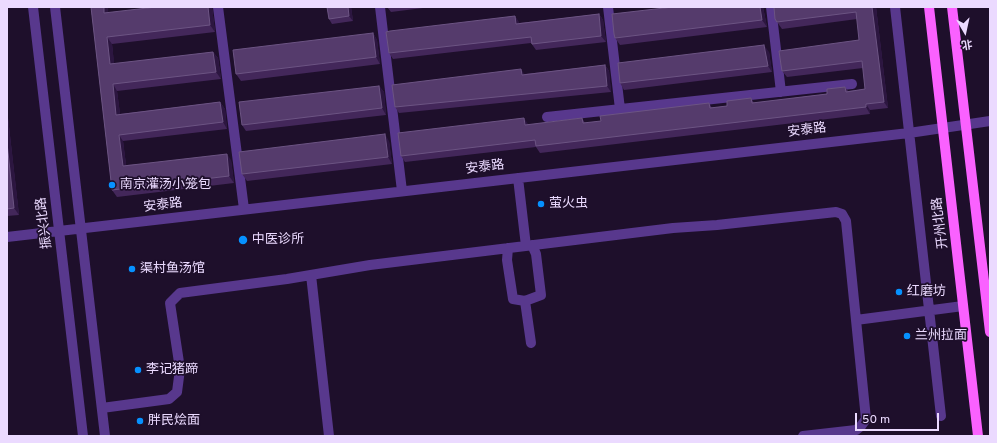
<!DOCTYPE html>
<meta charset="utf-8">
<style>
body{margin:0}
#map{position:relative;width:997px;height:443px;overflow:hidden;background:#1e0f2b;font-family:Overpass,"Noto Sans SC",sans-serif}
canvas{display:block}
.frame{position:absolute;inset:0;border:8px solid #ebdaff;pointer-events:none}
.north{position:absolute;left:945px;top:12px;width:40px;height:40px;-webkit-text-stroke:3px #1e0f2b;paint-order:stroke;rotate:171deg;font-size:11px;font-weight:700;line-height:16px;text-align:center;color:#ebdaff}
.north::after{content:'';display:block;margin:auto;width:14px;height:18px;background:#ebdaff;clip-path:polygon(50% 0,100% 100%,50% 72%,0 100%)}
.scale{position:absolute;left:855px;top:413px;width:84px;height:18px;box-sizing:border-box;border:2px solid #ebdaff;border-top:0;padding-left:5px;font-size:12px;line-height:14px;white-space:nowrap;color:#ebdaff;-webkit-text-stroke:3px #1e0f2b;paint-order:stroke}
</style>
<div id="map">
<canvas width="997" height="443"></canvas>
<div class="frame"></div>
<div class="north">北</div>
<div class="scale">50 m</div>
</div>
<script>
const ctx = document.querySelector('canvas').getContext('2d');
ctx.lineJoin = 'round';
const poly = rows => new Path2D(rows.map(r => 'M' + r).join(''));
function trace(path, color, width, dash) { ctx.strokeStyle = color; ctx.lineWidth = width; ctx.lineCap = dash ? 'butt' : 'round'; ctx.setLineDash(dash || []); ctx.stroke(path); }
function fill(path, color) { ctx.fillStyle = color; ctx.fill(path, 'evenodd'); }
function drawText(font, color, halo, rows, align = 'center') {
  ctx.font = font + ' Overpass,"Noto Sans SC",sans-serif'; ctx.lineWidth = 3.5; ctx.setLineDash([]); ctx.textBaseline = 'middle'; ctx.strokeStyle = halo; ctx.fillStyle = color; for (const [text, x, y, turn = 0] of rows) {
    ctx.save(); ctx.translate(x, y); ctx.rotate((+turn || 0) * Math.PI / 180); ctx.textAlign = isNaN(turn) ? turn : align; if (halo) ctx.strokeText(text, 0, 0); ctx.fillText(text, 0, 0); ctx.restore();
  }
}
trace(poly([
 [33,7,83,436],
 [55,7,105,436],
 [218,7,244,209],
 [380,7,402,191],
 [608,7,620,109],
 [771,7,781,92],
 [895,7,941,416],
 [547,117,852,84],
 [518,178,526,246],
 [7,237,909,133,990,121],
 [508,248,507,260,513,299,525,301,541,295,536,254,532,245],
 [311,275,329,436],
 [525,301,531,343],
 [856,320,963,306],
 [102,408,169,399,177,392,180,369,170,303,180,293,287,279,370,265,673,228,717,225,836,212,842,214,846,221,866,419,861,426,856,430,803,436]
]), '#58388d', 10);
trace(poly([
 [929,7,978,436],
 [952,7,990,332]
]), '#fa61ff', 10);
fill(poly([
 [91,7,108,7,108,13,212,7,215,32,112,44,114,64,213,52,218,58,221,79,117,91,120,114,220,102,225,109,227,129,123,141,126,165,231,160,234,183,117,197,112,190],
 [327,7,351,7,353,21,332,24,329,19],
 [387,7,431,7,391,12],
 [763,7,767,27,620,45,615,38],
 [774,7,876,7,888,108,870,110,870,114,540,153,536,147,405,162,401,156,528,125,582,118,585,123,601,121,709,103,712,108,727,106,751,98,754,103,827,94,845,87,848,91,865,89,863,68,787,77,782,71,859,40,857,19,782,29,777,22],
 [599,14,603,20,606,42,536,50,531,43,393,59,389,53,515,16,519,23],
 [373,33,377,40,380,64,241,81,236,74],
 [769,52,772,72,624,90,620,83],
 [605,65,609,71,611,92,399,113,395,107,525,74],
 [379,86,384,92,386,115,246,131,242,125],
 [7,109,19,215,7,216],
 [389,141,392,164,247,181,242,174]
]), '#43275a');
fill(poly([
 [104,7,108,7,109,20,104,13],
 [208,7,212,7,215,32,210,25],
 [348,7,351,7,353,21,349,16],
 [760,7,763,7,767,27,762,20],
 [872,7,876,7,888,108,884,102],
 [599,14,603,20,606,42,601,36],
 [515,16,519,22,520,30,516,24],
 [373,33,377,40,380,64,376,57],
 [107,37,112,44,115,71,110,64],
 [764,45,769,52,772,72,768,66],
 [213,52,218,58,221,79,216,72],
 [605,65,609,71,611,92,607,86],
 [521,69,525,75,522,75],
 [113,84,117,91,121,121,116,115],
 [379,86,384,92,386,115,382,108],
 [220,102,225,109,227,129,223,122],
 [866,104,870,110,870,114,866,107],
 [7,109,19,215,14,208,7,143],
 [524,118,528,124,529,131,525,125],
 [385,134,389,141,392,164,388,157],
 [119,135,123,141,127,172,123,166],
 [227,154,231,160,234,183,229,176]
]), '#2c1640');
const building = poly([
 [91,7,104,7,104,13,156,7,208,7,210,25,107,37,110,64,213,52,216,72,113,84,116,115,220,102,223,122,119,135,123,166,227,154,229,176,112,190,91,7],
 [327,7,348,7,349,16,329,19,327,7],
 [673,7,760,7,762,20,615,38,614,34,612,14,673,7],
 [774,7,872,7,884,102,866,104,866,107,536,146,535,140,401,156,398,133,524,118,525,125,582,118,583,123,601,121,600,116,709,103,710,108,727,106,727,101,751,98,752,103,827,94,827,89,845,87,846,92,865,89,862,61,782,71,781,65,779,51,859,40,856,12,777,22,775,19,774,7],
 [599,14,601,36,532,44,531,37,389,53,386,32,390,31,515,16,516,24,599,14],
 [373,33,376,57,236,74,233,50,373,33],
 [764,45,768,66,620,83,618,63,764,45],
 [605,65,607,86,395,107,392,85,521,69,522,75,605,65],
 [379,86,382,108,242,125,239,102,379,86],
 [385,134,388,157,242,174,239,152,385,134],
 [7,143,14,208,7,209,7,143]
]);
fill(building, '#553b6c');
trace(building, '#6c5483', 1);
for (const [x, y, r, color] of [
 [112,185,4,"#0691ff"],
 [541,204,4,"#0691ff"],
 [243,240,5,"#0691ff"],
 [132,269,4,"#0691ff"],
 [899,292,4,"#0691ff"],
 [907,336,4,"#0691ff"],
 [138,370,4,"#0691ff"],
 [140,421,4,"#0691ff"]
]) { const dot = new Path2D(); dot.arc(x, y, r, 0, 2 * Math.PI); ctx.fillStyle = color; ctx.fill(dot); trace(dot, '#1e0f2b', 1.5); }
drawText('13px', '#ebdaff', '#1e0f2b', [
 ["安泰路",807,131,-7],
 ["安泰路",485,168,-7],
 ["安泰路",163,206,-7],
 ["振兴北路",45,223,-97],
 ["开州北路",941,223,-97]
]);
drawText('13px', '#ebdaff', '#1e0f2b', [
 ["南京灌汤小笼包",120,185],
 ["萤火虫",549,204],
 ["中医诊所",252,240],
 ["渠村鱼汤馆",140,269],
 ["红磨坊",907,292],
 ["兰州拉面",915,336],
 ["李记猪蹄",146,370],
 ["胖民烩面",148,421]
], 'left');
</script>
